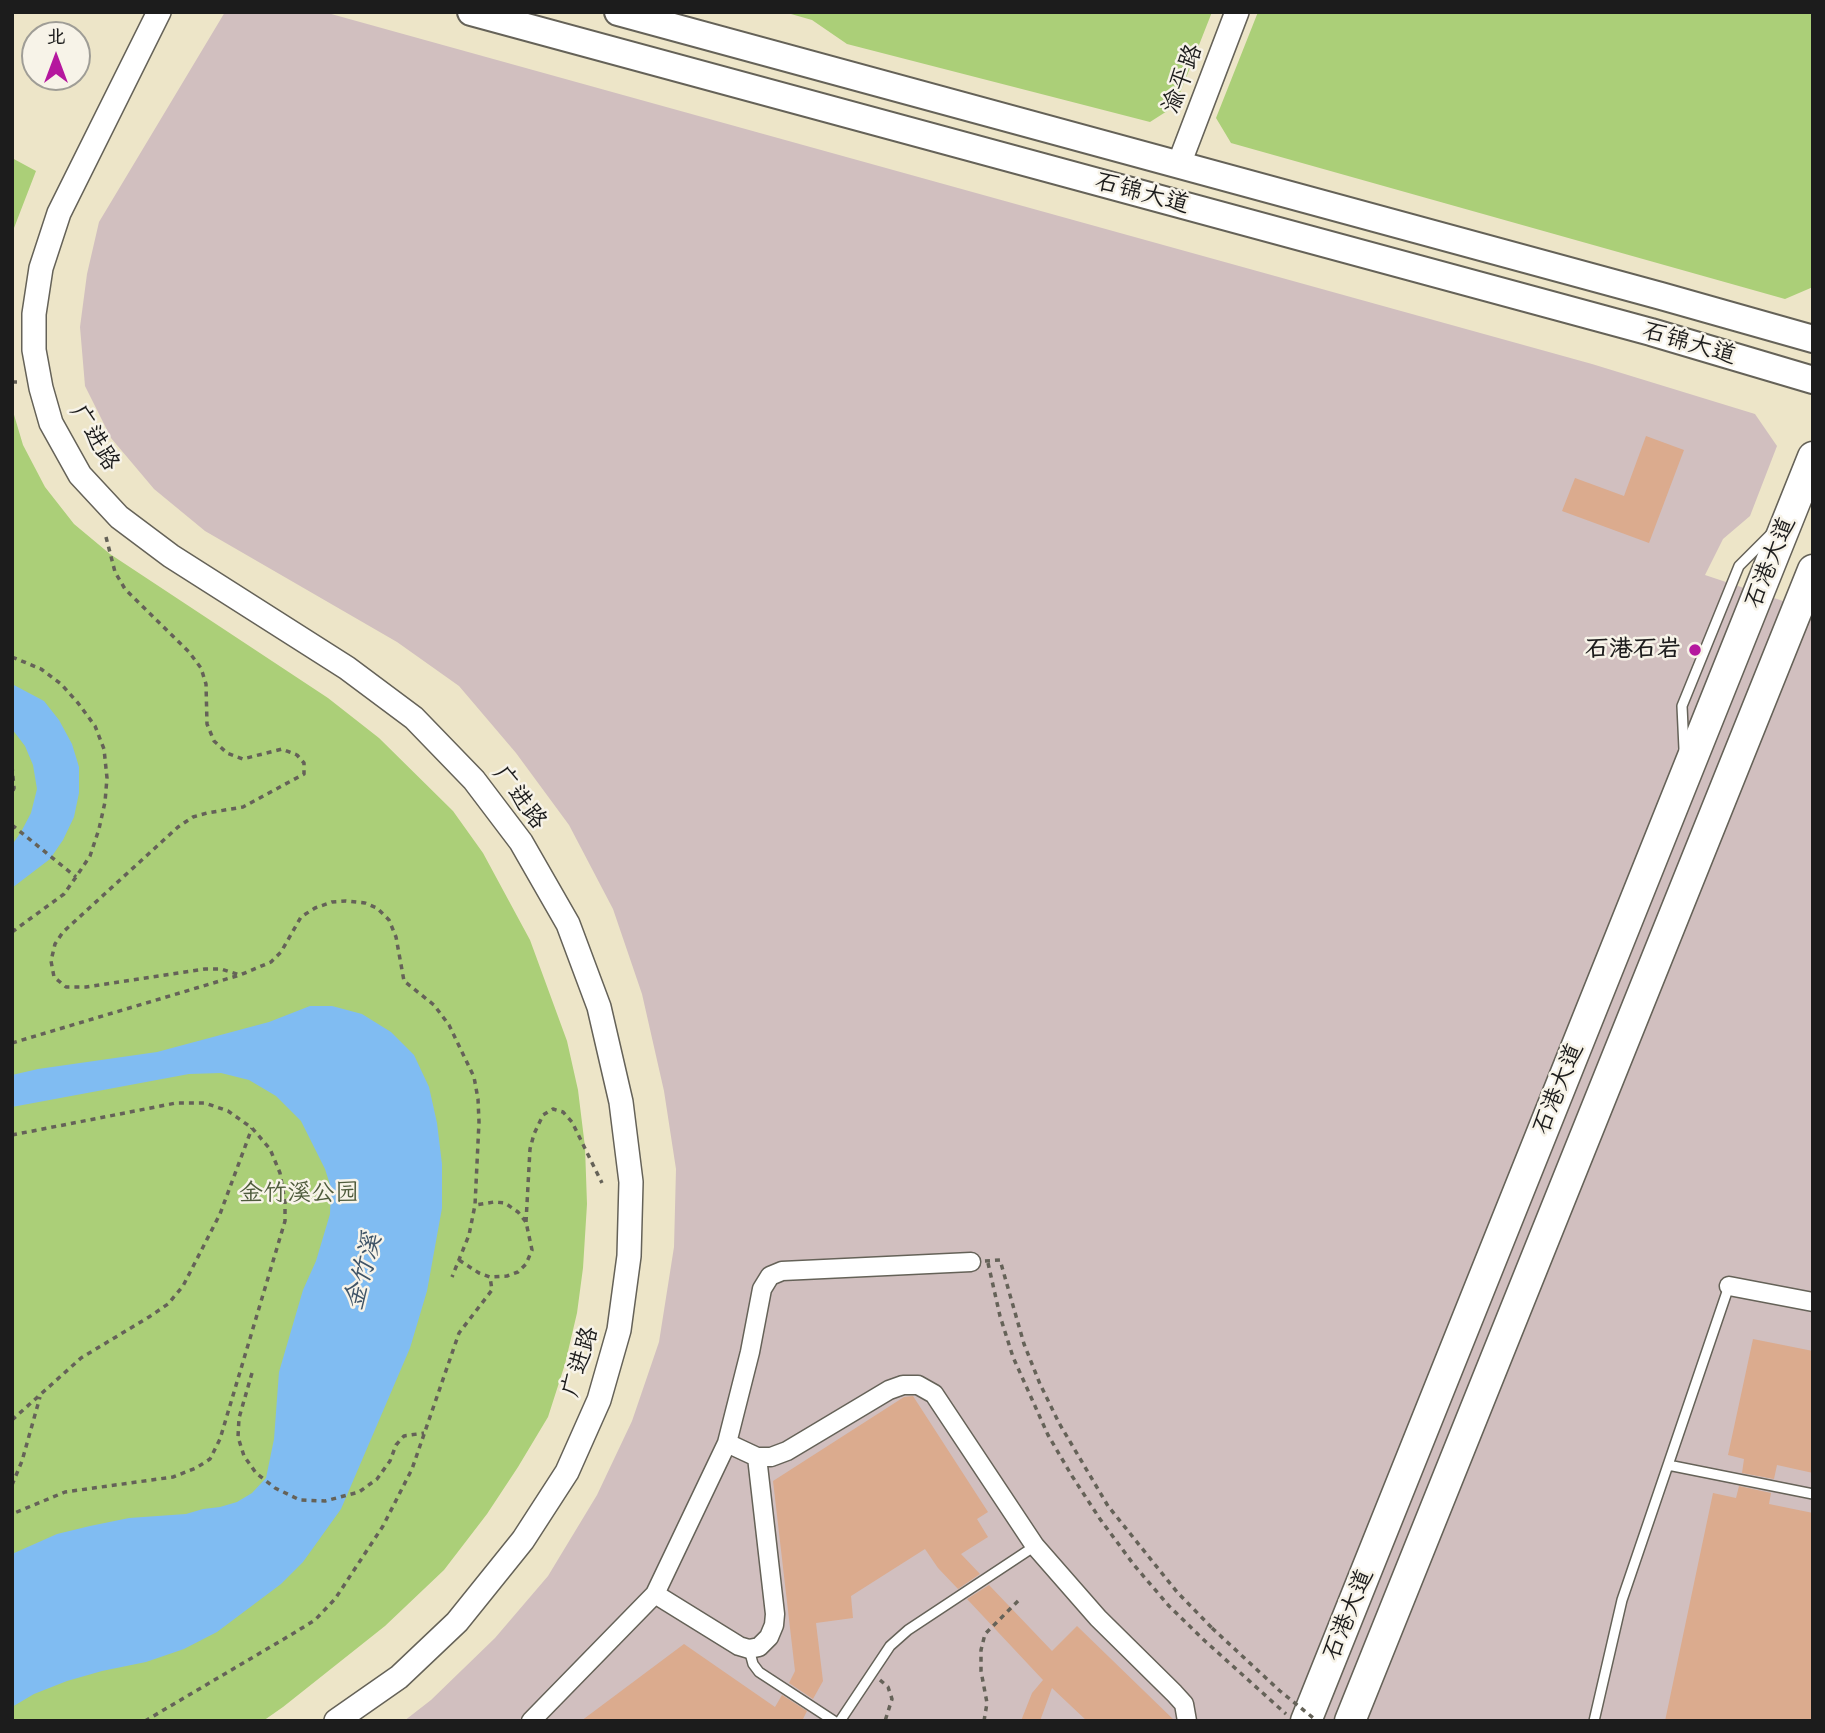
<!DOCTYPE html>
<meta charset="utf-8">
<style>
body{margin:0}
#map{position:relative;width:1825px;height:1733px;overflow:hidden;background:#ede5c8;font-family:Sriracha,"LXGW WenKai TC",sans-serif}
canvas{display:block}
.frame{position:absolute;inset:0;border:14px solid #1c1c1c;pointer-events:none}
.north{position:absolute;left:21px;top:21px;width:70px;height:70px;box-sizing:border-box;background:#f7f3e8;border:2px solid #9f9d96;border-radius:50%;rotate:0deg;font-size:19px;font-weight:700;line-height:28px;text-align:center;color:#1c1c1c}
.north::after{content:'';display:block;margin:auto;width:24px;height:32px;background:#b5179e;clip-path:polygon(50% 0,100% 100%,50% 72%,0 100%)}
</style>
<div id="map">
<canvas width="1825" height="1733"></canvas>
<div class="frame"></div>
<div class="north">北</div>
</div>
<script>
const ctx = document.querySelector('canvas').getContext('2d');
ctx.lineJoin = 'round';
function fill(path, color) { ctx.fillStyle = color; ctx.fill(path, 'evenodd'); }
const poly = rows => new Path2D(rows.map(r => 'M' + r).join(''));
function trace(path, color, width, dash) { ctx.strokeStyle = color; ctx.lineWidth = width; ctx.lineCap = dash ? 'butt' : 'round'; ctx.setLineDash(dash || []); ctx.stroke(path); }
function drawText(font, color, halo, rows, align = 'center') {
  ctx.font = font + ' Sriracha,"LXGW WenKai TC",sans-serif'; ctx.lineWidth = 5; ctx.setLineDash([]); ctx.textBaseline = 'middle'; ctx.strokeStyle = halo; ctx.fillStyle = color; for (const [text, x, y, turn = 0] of rows) {
    ctx.save(); ctx.translate(x, y); ctx.rotate((+turn || 0) * Math.PI / 180); ctx.textAlign = isNaN(turn) ? turn : align; if (halo) ctx.strokeText(text, 0, 0); ctx.fillText(text, 0, 0); ctx.restore();
  }
}
fill(poly([
 [225,12,324,12,1592,364,1755,414,1777,446,1750,516,1723,539,1705,575,1813,611,1813,1721,404,1721,431,1700,495,1638,548,1576,597,1495,632,1421,659,1342,674,1247,676,1169,664,1091,642,994,613,909,569,825,516,753,459,686,397,642,205,531,154,489,111,438,85,386,80,327,87,274,99,222]
]), '#d1bfbf');
fill(poly([
 [784,12,1212,12,1175,106,1150,122,847,44,812,20],
 [1258,12,1813,12,1813,287,1785,299,1231,143,1216,118],
 [12,158,36,171,14,228,12,237],
 [12,408,23,445,45,487,74,524,110,554,328,698,379,738,453,811,483,853,530,940,567,1041,578,1090,585,1147,587,1204,583,1268,577,1313,565,1364,548,1417,518,1467,487,1514,444,1570,385,1626,283,1707,263,1721,12,1721]
]), '#abcf78');
fill(poly([
 [12,684,44,701,59,720,72,744,79,767,79,793,74,817,63,840,50,859,12,888,12,845,21,832,31,813,37,789,33,765,25,746,12,729],
 [310,1006,332,1006,362,1014,391,1032,414,1055,429,1087,437,1123,442,1164,442,1208,427,1291,410,1348,341,1509,303,1562,281,1584,217,1632,184,1649,146,1662,102,1671,67,1681,34,1694,12,1707,12,1554,57,1534,90,1526,129,1518,186,1514,203,1509,220,1507,237,1502,252,1493,266,1478,274,1439,279,1372,303,1290,316,1261,330,1214,331,1188,325,1169,301,1121,276,1096,249,1080,221,1073,189,1074,12,1107,12,1075,38,1069,157,1052,269,1022]
]), '#80bcf2');
fill(poly([
 [1646,436,1684,450,1649,543,1562,511,1575,478,1624,496],
 [1753,1339,1813,1351,1813,1473,1777,1465,1774,1479,1742,1473,1744,1459,1728,1455],
 [913,1396,988,1512,977,1519,988,1537,961,1554,980,1574,958,1589,938,1568,925,1549,851,1596,853,1618,816,1623,823,1681,813,1699,789,1683,795,1671,773,1481,904,1397],
 [1739,1486,1771,1493,1769,1504,1813,1513,1813,1721,1665,1721,1713,1493,1736,1498],
 [989,1585,1052,1651,1077,1626,1175,1721,1087,1721,1052,1688,1040,1721,1021,1721,1032,1693,1043,1680,967,1599],
 [684,1644,775,1707,782,1695,807,1711,802,1721,581,1721]
]), '#dbab8e');
const service = poly([
 [1684,749,1682,706,1739,566,1770,535],
 [1668,1465,1813,1494],
 [749,1649,753,1664,759,1672,834,1721],
 [840,1721,890,1646,908,1630,1035,1546],
 [1594,1721,1622,1600,1729,1286]
]);
const minor = poly([
 [1729,1286,1813,1302],
 [727,1443,757,1457,771,1457,787,1451,889,1390,903,1385,918,1385,934,1394,1035,1546,1098,1618,1174,1693,1184,1704,1187,1721],
 [655,1594,739,1646,749,1649,759,1647,769,1637,774,1625,775,1614,757,1457],
 [531,1721,655,1594,727,1443,750,1352,762,1289,770,1276,782,1271,971,1262]
]);
const tertiary = poly([
 [159,12,59,213,41,268,34,314,34,350,41,388,51,423,80,475,119,517,171,556,347,668,414,718,474,780,521,842,568,924,599,1007,621,1102,631,1182,629,1256,619,1330,599,1400,567,1472,523,1540,457,1622,399,1677,336,1721],
 [1179,164,1237,12]
]);
const secondary = poly([
 [471,12,1651,332,1813,380],
 [618,12,1661,296,1813,339]
]);
const primary = poly([
 [1306,1721,1813,457],
 [1350,1721,1813,570]
]);
trace(service, '#656258', 12);
trace(minor, '#656258', 21);
trace(tertiary, '#656258', 26);
trace(secondary, '#656258', 30);
trace(primary, '#656258', 33);
trace(poly([
 [12,382,18,382],
 [106,537,115,572,125,589,189,652,201,668,206,684,207,724,214,741,227,753,243,759,282,749,297,755,304,763,304,774,243,807,207,813,193,817,178,827,63,932,55,944,51,961,54,977,66,987,86,987,205,969,221,969,240,975],
 [12,657,41,669,61,684,78,703,95,726,104,749,107,778,105,802,99,829,90,856,76,877,64,894,12,932],
 [12,766,14,788,12,793],
 [12,825,76,877],
 [12,1043,240,975,271,962,281,952,301,917,315,908,332,902,346,901,365,903,377,908,389,920,396,937,404,981,434,1005,449,1025,474,1077,478,1099,479,1122,475,1205,469,1235,452,1277],
 [12,1135,176,1103,205,1103,228,1111,252,1128,270,1149,280,1173,285,1202,285,1221,220,1439,210,1459,196,1468,173,1477,65,1492,12,1514],
 [526,1222,530,1149,534,1134,543,1115,553,1109,563,1112,572,1122,602,1183],
 [459,1260,479,1273,490,1277,507,1276,518,1272,526,1264,532,1250,526,1222,518,1212,505,1203,494,1202,475,1205],
 [985,1261,1000,1260,1024,1344,1040,1384,1059,1423,1108,1506,1177,1592,1212,1628],
 [988,1263,1000,1316,1013,1357,1048,1435,1072,1476,1100,1519,1134,1565,1169,1606,1205,1641,1286,1714],
 [252,1373,239,1418,238,1437,244,1456,256,1473,275,1488,300,1500,325,1501,359,1492,377,1479,390,1461,396,1445,404,1436,424,1433],
 [12,1420,81,1358,149,1317,168,1304,183,1286,220,1214,252,1128],
 [12,1485,22,1461,40,1397],
 [880,1680,888,1687,892,1699,885,1721],
 [145,1721,294,1633,315,1620,335,1599,383,1526,412,1469,459,1333,492,1290,490,1277],
 [984,1721,987,1703,981,1671,981,1650,985,1634,1019,1600]
]), '#656258', 3.5, [5, 5]);
trace(service, '#fff', 9);
trace(minor, '#fff', 18);
trace(tertiary, '#fff', 23);
trace(secondary, '#fff', 26);
trace(primary, '#fff', 30);
trace(poly([
 [1212,1628,1280,1691,1317,1721]
]), '#656258', 3.5, [5, 5]);
for (const [x, y, r, color] of [
 [1695,650,7,"#b5179e"]
]) { const dot = new Path2D(); dot.arc(x, y, r, 0, 2 * Math.PI); ctx.fillStyle = color; ctx.fill(dot); trace(dot, '#f7f3e8', 2.5); }
drawText('24px', '#1c1c1c', '#f7f3e8', [
 ["渝平路",1183,79,-69],
 ["石锦大道",1142,194,15],
 ["石锦大道",1689,344,16],
 ["广进路",94,438,59],
 ["石港大道",1771,563,-68],
 ["广进路",519,798,53],
 ["石港大道",1559,1089,-68],
 ["广进路",581,1362,-73],
 ["石港大道",1349,1615,-68]
]);
drawText('bold 24px', '#1c1c1c', '#f7f3e8', [
 ["石港石岩",1681,650]
], 'right');
drawText('24px', '#4e5b3c', '#f7f3e8', [
 ["金竹溪公园",299,1194]
]);
drawText('italic 26px', '#3f5467', '#f7f3e8', [
 ["金竹溪",364,1272,-75]
]);
</script>
